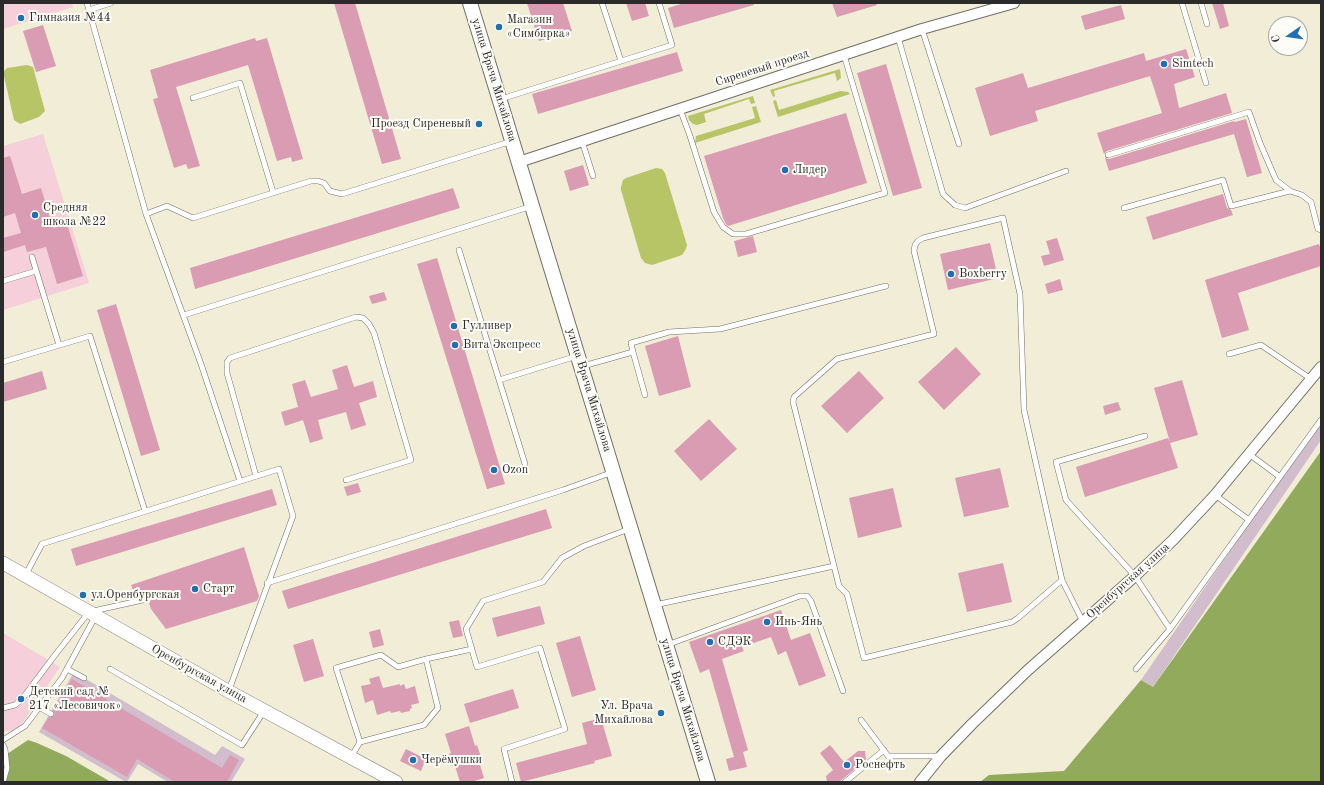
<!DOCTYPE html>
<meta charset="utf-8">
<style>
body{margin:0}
#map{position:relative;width:1324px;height:785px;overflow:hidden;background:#f1edd7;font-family:"Old Standard TT",serif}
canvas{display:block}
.frame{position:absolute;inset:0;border:4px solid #2b2b2b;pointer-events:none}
.north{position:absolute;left:1268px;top:16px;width:40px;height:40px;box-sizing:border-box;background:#fdfcf7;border:1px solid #a9a8a5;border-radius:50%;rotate:257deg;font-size:11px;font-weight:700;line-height:16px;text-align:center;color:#2b2b2b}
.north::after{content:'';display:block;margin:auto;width:14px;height:18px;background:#1f6fb2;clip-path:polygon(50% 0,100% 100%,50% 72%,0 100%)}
</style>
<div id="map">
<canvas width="1324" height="785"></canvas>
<div class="frame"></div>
<div class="north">С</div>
</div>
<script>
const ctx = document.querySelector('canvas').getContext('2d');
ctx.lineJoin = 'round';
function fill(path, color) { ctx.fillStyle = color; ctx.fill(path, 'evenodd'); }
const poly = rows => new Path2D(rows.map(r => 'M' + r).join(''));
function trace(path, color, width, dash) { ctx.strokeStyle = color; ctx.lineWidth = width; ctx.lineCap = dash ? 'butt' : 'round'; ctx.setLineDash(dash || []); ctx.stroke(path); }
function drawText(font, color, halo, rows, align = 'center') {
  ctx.font = font + ' "Old Standard TT",serif'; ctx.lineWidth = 4; ctx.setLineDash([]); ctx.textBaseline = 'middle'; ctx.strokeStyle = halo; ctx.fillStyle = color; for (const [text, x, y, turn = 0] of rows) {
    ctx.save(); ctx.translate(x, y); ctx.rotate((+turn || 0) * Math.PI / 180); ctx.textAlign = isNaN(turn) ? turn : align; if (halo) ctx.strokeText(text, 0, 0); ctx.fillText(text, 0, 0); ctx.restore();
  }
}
fill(poly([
 [3,3,72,3,73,7,3,29],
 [43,134,89,283,3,310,3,146],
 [3,633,60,667,17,731,3,731]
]), '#f5cfd9');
fill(poly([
 [1321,419,1321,440,1153,687,1141,680],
 [74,672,215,755,222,746,245,759,231,782,168,782,138,764,127,782,126,782,39,732]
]), '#d1bdcb');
fill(poly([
 [27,65,33,67,45,111,39,117,20,124,14,120,3,72,7,68],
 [840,69,841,78,837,81,835,73,774,91,775,96,773,97,770,90],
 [840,91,848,92,850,94,778,117,773,101,776,100,779,110],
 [753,96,755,103,751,104,749,99,704,114,706,122,697,125,693,124,689,120,688,116],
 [756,106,761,122,695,143,696,136,755,118,752,107],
 [656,168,662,169,665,173,687,245,686,249,682,255,652,265,645,263,641,258,621,190,621,187,623,180,626,178]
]), '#b7c567');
fill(poly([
 [1321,451,1321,782,980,782,989,775,1064,771,1141,680,1153,687],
 [28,740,37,743,66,756,111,782,3,782,3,752,7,754]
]), '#91aa5c');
fill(poly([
 [334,3,355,3,401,159,382,164],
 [527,3,563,3,572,31,539,41],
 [626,3,645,3,649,16,632,21],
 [684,3,753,3,754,5,674,28,668,8],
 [832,3,876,3,877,5,837,17],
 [1212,3,1223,3,1229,26,1220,29],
 [1121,5,1125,19,1085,30,1081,16],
 [43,25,56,66,36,72,23,31],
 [255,38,256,41,267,38,303,159,292,162,291,157,277,161,248,65,176,87,200,166,188,169,186,164,174,168,153,99,158,98,150,70],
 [1186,49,1195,77,1174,84,1179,108,1226,93,1232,113,1107,151,1104,154,1097,133,1162,113,1150,76,1035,111,1038,121,990,136,975,88,1023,73,1028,88,1144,53,1146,61],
 [677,52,683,71,538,114,532,94],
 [886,64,922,188,893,196,857,73],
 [846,113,867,183,728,226,726,224,723,218,704,156],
 [1246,119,1262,173,1247,177,1234,134,1109,171,1105,158,1109,159,1234,121,1235,122],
 [10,156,22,194,41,188,53,228,67,224,83,276,57,284,46,247,27,252,25,245,3,252,3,238,21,233,15,213,3,217,3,158],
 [583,165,589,185,570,191,564,171],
 [453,188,460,208,195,289,190,268],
 [1223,194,1227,208,1231,210,1233,215,1153,240,1146,217],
 [753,236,757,252,738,257,734,241],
 [1057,238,1064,260,1044,266,1041,256,1050,254,1046,241],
 [990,243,998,278,948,290,940,254],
 [1319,244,1321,250,1321,266,1238,293,1249,330,1222,338,1205,280],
 [437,258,505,484,487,489,417,264],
 [1060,279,1063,290,1048,294,1045,284],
 [384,292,387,300,372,304,369,296],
 [116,304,160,450,141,456,97,310],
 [678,336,691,387,659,396,645,346],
 [956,347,981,374,944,410,918,382],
 [347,365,354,387,373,381,377,397,359,403,366,425,351,430,346,412,318,420,323,439,310,443,303,420,285,426,281,412,298,407,292,384,305,380,311,397,338,389,332,370],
 [42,371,47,389,3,402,3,383],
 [859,371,884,398,847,433,821,406],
 [1182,380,1198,435,1170,443,1178,468,1085,497,1076,467,1168,438,1170,442,1154,388],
 [1118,402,1121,410,1105,415,1103,406],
 [709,419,737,449,701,481,674,451],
 [1000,468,1009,507,964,517,955,478],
 [358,483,361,492,347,496,344,487],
 [893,488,902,527,858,538,849,498],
 [272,489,277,505,76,566,71,549],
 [546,509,552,528,288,609,282,591],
 [244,547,259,596,257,601,166,629,151,609,149,603,151,600,150,596,146,594,136,597,131,585],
 [1003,563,1012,602,967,612,958,573],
 [540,606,545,624,497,637,492,618],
 [781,610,791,640,810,633,826,676,799,686,786,651,778,655,771,637,742,647,744,651,722,659,748,750,743,752,747,767,729,771,726,759,734,757,709,669,700,673,689,642],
 [459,620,463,636,453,638,449,622],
 [380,629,384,645,373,648,369,632],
 [580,636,596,690,572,697,556,643],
 [313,639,324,676,304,682,293,645],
 [379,676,383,688,400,684,400,686,404,684,406,689,415,686,419,703,411,705,412,708,410,709,410,711,401,713,400,711,391,713,390,711,377,715,373,700,365,703,361,686,371,684,369,679],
 [72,679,222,768,230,755,239,760,227,782,175,782,137,759,127,777,42,728,49,717,51,718,54,716,55,714,53,710],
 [513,689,519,708,470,723,464,704],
 [601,718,612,756,594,761,595,763,521,782,516,763,587,744,582,723],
 [469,726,475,746,477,745,481,757,478,758,484,778,471,782,460,782,455,766,453,767,449,754,451,753,445,734],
 [830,745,844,762,858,751,865,751,866,760,839,782,827,782,826,776,833,770,820,753],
 [406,749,426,759,421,771,400,761]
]), '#d99cb2');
const service = poly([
 [87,3,146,214,201,364,240,481],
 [602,3,621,61],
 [1182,3,1206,83],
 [1201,3,1207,24],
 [89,10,111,3],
 [922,29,959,144],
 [898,37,943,194,955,205,965,208,1066,171],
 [193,98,240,83,273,192],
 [501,99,672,45,659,3],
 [680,109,690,136,714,212,723,227,733,234,746,234,885,193,844,55],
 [582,141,593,176],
 [1108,155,1249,112,1260,143,1276,180,1290,191],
 [1124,208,1223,180,1231,206,1290,191,1302,195,1311,202,1318,229,1321,230],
 [146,214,167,206,193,218,311,181,318,181,324,183,330,191,342,194,512,141],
 [459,250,525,464],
 [32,257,59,345],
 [3,281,36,271],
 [184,315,532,206],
 [633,352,645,395],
 [1229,354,1261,345,1311,379],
 [3,362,90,336,145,511],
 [583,366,633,352,631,343,669,332,720,329,886,286],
 [499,380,577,356],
 [1145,436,1056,462,1066,500,1135,576,1170,629],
 [1249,454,1280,477],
 [256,476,227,373,227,362,230,358,356,317,363,318,369,324,374,333,411,460,346,480],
 [1215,495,1249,520],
 [25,576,42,544,279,469,293,516,229,690],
 [1062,580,1018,618,1012,622,864,658,847,594,839,586,793,402,794,397,837,359,934,334,914,251,915,245,918,241,923,238,1003,218,1020,294,1024,410,1062,580,1083,622],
 [267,583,563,490,613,472],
 [655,605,834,566],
 [667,645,800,596,807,596,811,601,843,691],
 [67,669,84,678],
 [110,669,242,745,264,711],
 [1136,669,1170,629,1321,420],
 [39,707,51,714],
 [3,708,15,705,22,699,55,655,89,612,147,599],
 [861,720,888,756,940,756],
 [3,740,25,726,62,678,95,617],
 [360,742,336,668,381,655,398,667,426,659,472,649],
 [3,745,5,749,7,768,3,782],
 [351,757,360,742,424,725,438,708,426,659],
 [512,782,504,749,565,729,540,648,477,667,466,629,483,601,543,582,562,558,584,546,629,529],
 [845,782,884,750]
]);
const minor = poly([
 [519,162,922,29,1014,3],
 [920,782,941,756,972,724,1028,670,1135,576,1173,540,1215,495,1321,367]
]);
const tertiary = poly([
 [3,563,228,691,396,782]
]);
const secondary = poly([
 [470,3,708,782]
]);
trace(service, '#706f67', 6);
trace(minor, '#706f67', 12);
trace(tertiary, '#706f67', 14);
trace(secondary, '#706f67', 16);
trace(service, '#fff', 5);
trace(minor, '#fff', 10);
trace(tertiary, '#fff', 13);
trace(secondary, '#fff', 14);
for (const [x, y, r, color] of [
 [21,18,4,"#1f6fb2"],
 [499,27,4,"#1f6fb2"],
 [1164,64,4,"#1f6fb2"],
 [479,124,4,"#1f6fb2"],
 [785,170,4,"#1f6fb2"],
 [35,215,4,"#1f6fb2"],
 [951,274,4,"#1f6fb2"],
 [454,326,4,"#1f6fb2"],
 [455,345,4,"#1f6fb2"],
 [494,470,4,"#1f6fb2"],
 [195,589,4,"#1f6fb2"],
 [83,595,4,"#1f6fb2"],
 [767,622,4,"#1f6fb2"],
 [710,642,4,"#1f6fb2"],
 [21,699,4,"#1f6fb2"],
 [661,713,4,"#1f6fb2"],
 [413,760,4,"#1f6fb2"],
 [847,765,4,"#1f6fb2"]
]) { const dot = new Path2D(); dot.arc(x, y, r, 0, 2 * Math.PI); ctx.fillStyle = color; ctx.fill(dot); trace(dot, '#fdfcf7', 1.5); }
drawText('12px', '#2b2b2b', '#fdfcf7', [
 ["Гимназия №44",29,18],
 ["Магазин",507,20],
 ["«Симбирка»",507,34],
 ["Simtech",1172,64],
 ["Проезд Сиреневый",471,124,"right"],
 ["Лидер",793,170],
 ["Средняя",43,208],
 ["школа №22",43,222],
 ["Boxberry",959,274],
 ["Гулливер",462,326],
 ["Вита Экспресс",463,345],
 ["Ozon",502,470],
 ["Старт",203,589],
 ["ул.Оренбургская",91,595],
 ["Инь-Янь",775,622],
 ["СДЭК",718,642],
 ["Детский сад №",29,692],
 ["217 «Лесовичок»",29,706],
 ["Ул. Врача",653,706,"right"],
 ["Михайлова",653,720,"right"],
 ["Черёмушки",421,760],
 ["Роснефть",855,765]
], 'left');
drawText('12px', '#2b2b2b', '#fdfcf7', [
 ["Сиреневый проезд",762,68,-18],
 ["улица Врача Михайлова",494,80,73],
 ["улица Врача Михайлова",589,390,73],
 ["Оренбургская улица",1128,581,-42],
 ["Оренбургская улица",199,674,29],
 ["улица Врача Михайлова",683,700,73]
]);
</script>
